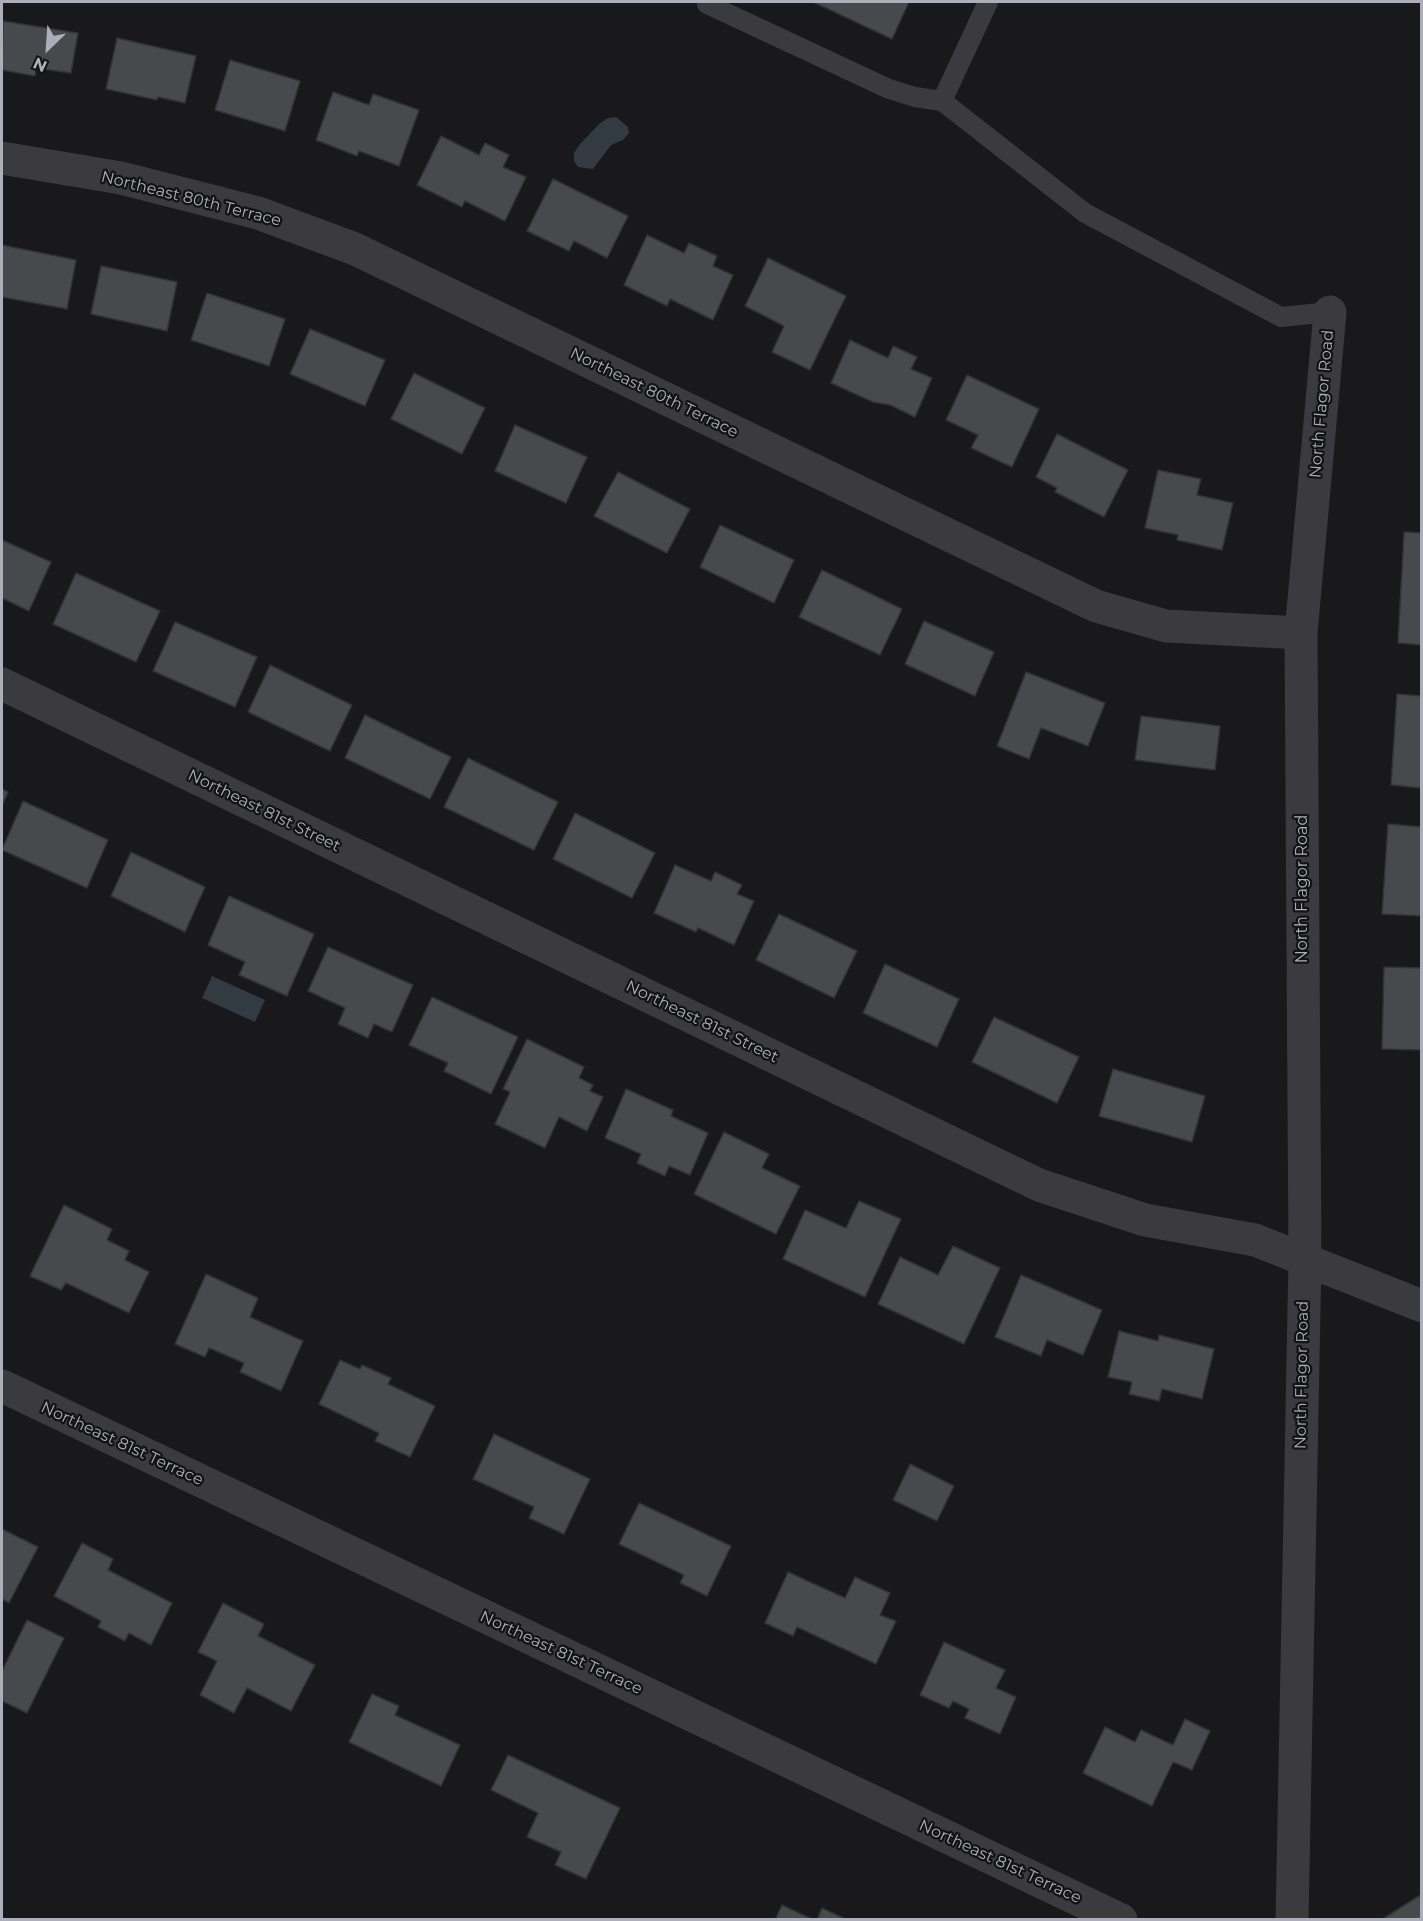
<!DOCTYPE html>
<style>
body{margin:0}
#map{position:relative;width:1423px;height:1921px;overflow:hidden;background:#19181a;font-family:Montserrat,sans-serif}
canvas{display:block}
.frame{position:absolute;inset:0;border:3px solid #acafb9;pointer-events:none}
.north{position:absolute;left:18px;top:18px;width:60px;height:60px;-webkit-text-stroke:4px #131315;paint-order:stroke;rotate:205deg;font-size:16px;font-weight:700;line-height:24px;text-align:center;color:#acafb9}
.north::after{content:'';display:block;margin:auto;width:21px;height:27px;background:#acafb9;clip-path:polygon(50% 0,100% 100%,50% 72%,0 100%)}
</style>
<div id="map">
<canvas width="1423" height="1921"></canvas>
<div class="frame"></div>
<div class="north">N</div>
</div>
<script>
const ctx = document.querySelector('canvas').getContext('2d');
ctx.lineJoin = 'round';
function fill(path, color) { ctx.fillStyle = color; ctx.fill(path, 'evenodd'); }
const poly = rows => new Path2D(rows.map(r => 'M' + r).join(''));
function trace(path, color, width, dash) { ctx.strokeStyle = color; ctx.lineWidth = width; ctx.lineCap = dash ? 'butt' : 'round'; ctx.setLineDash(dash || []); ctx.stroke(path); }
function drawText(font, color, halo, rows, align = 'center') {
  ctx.font = font + ' Montserrat,sans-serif'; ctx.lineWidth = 4.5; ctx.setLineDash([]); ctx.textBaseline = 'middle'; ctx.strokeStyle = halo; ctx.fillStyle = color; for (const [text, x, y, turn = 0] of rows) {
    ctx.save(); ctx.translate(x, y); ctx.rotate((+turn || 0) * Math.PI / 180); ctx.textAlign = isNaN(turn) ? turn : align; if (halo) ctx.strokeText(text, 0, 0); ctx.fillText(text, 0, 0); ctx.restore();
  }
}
fill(poly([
 [616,117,628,127,629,133,623,140,611,145,593,169,578,167,574,161,574,153,580,144,599,124,608,118],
 [212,976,265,1000,255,1022,202,998]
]), '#323b42');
const building = poly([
 [813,2,909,2,892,39,813,2],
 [3,21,78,33,71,73,36,68,35,76,2,70,3,21],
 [117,38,196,56,185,103,158,97,157,100,106,89,117,38],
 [230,60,300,81,285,131,215,110,230,60],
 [333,92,369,105,373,94,419,110,399,166,359,151,357,156,316,140,333,92],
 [441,136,479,155,485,143,509,155,503,167,526,177,505,221,465,201,462,207,417,185,441,136],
 [553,179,628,216,607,258,574,241,569,251,527,231,553,179],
 [647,235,684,253,689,243,717,256,713,266,733,275,713,320,670,299,667,306,624,285,647,235],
 [2,245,76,260,67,309,2,297,2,245],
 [768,258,846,296,810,370,772,352,784,326,745,306,768,258],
 [101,266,177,282,167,331,91,314,101,266],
 [207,293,285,319,269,366,191,340,207,293],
 [310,329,385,360,365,406,290,374,310,329],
 [850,340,888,358,893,346,917,357,911,369,932,378,915,417,890,405,873,402,831,383,850,340],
 [414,373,485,408,462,454,391,419,414,373],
 [967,375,1039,409,1012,467,971,448,978,435,946,420,967,375],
 [515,425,587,457,566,503,495,471,515,425],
 [1057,434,1128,470,1104,517,1055,492,1057,488,1036,477,1057,434],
 [1158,470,1201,479,1197,495,1233,503,1222,550,1177,540,1178,535,1145,528,1158,470],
 [618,472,690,509,667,553,594,516,618,472],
 [720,525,794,560,774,603,700,567,720,525],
 [1404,532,1422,533,1422,645,1398,643,1404,532],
 [2,540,51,562,29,611,2,598,2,540],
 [822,570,902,609,880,655,799,617,822,570],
 [76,573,160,611,136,662,53,624,76,573],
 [924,621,994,652,975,696,905,664,924,621],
 [175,622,257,657,235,707,153,671,175,622],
 [270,665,352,705,330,751,248,712,270,665],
 [1026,672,1105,703,1088,746,1041,728,1029,759,997,746,1026,672],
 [1397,694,1422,696,1422,788,1391,785,1397,694],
 [365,715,451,757,430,799,345,758,365,715],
 [1141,716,1220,726,1215,770,1135,760,1141,716],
 [468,758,558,802,534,850,444,807,468,758],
 [2,789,8,792,2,806,2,789],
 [23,801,108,840,87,888,2,850,23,801],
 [575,813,655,853,632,898,553,859,575,813],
 [1388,824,1422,827,1422,916,1382,914,1388,824],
 [131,852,205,887,185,932,111,896,131,852],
 [675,865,711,881,715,872,742,885,737,894,754,901,734,945,698,928,696,932,654,913,675,865],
 [229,896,314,934,287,996,239,975,245,962,208,945,229,896],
 [779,914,857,951,834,998,756,960,779,914],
 [328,947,413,985,392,1032,374,1024,368,1038,338,1024,345,1008,308,991,328,947],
 [885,964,959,999,937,1047,863,1013,885,964],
 [1384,967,1422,968,1422,1050,1382,1049,1384,967],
 [432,997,518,1037,491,1094,444,1071,448,1063,409,1045,432,997],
 [994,1017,1079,1057,1057,1103,972,1062,994,1017],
 [527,1039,584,1067,579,1078,593,1085,590,1091,603,1097,587,1131,559,1117,545,1148,495,1124,510,1092,503,1089,527,1039],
 [1113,1069,1205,1096,1192,1142,1099,1116,1113,1069],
 [626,1089,673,1110,671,1116,708,1133,690,1175,669,1166,665,1176,637,1163,641,1154,605,1138,626,1089],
 [724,1132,769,1154,762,1168,800,1186,776,1234,694,1194,724,1132],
 [859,1201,901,1219,865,1297,783,1259,805,1210,846,1228,859,1201],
 [64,1205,112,1229,107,1240,129,1251,125,1260,149,1272,129,1313,66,1283,61,1290,30,1276,64,1205],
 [953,1246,1000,1268,964,1344,878,1304,900,1257,938,1275,953,1246],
 [206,1274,258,1298,250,1317,303,1341,281,1391,240,1372,244,1363,209,1348,205,1357,175,1344,206,1274],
 [1021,1275,1102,1310,1083,1355,1047,1340,1041,1356,995,1337,1021,1275],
 [1119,1331,1158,1341,1159,1335,1214,1349,1202,1399,1162,1389,1159,1401,1129,1394,1132,1382,1108,1377,1119,1331],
 [340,1360,360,1369,362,1365,391,1378,388,1384,435,1406,410,1457,375,1441,379,1433,319,1404,340,1360],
 [494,1434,590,1479,564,1534,529,1518,534,1507,473,1479,494,1434],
 [910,1464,954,1486,937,1521,893,1500,910,1464],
 [639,1503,731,1546,707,1596,680,1583,684,1575,619,1544,639,1503],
 [2,1529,38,1547,9,1603,2,1599,2,1529],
 [82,1543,113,1559,108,1570,172,1603,151,1645,129,1633,125,1641,98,1627,101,1621,54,1596,82,1543],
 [788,1572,845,1598,855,1577,890,1593,880,1615,896,1621,876,1664,797,1627,793,1636,765,1623,788,1572],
 [223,1603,264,1624,258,1636,315,1665,291,1711,247,1688,234,1713,200,1695,217,1661,198,1652,223,1603],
 [27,1620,64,1638,27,1713,2,1701,2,1671,27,1620],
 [944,1642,1005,1670,996,1688,1016,1697,1000,1734,965,1718,969,1709,953,1701,949,1708,920,1695,944,1642],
 [372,1694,399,1706,395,1715,460,1745,441,1786,349,1742,372,1694],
 [1185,1719,1210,1731,1192,1770,1173,1762,1152,1806,1083,1773,1105,1727,1135,1742,1141,1730,1173,1745,1185,1719],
 [508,1755,620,1808,586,1879,555,1865,561,1852,527,1837,538,1813,491,1790,508,1755],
 [1419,1896,1422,1899,1422,1920,1381,1920,1419,1896],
 [782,1905,814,1920,775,1920,782,1905],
 [822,1908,847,1920,817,1920,822,1908]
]);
fill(building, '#48494d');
trace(building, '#333336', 1.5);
trace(poly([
 [707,4,889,89,915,97,942,101,1085,213,1281,317,1330,312],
 [942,101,988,2]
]), '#3a3a3f', 20);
trace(poly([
 [2,158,121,178,258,213,355,249,1096,606,1166,626,1301,633],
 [2,684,1039,1185,1145,1220,1255,1240,1422,1306],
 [2,1386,1121,1920],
 [1292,1920,1305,1259,1301,633,1330,312]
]), '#3a3a3f', 33);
drawText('16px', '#acafb9', '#131315', [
 ["Northeast 80th Terrace",191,199,14],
 ["Northeast 80th Terrace",654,393,26],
 ["North Flagor Road",1322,404,-85],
 ["Northeast 81st Street",264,811,26],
 ["North Flagor Road",1302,889,-90],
 ["Northeast 81st Street",702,1022,26],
 ["North Flagor Road",1302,1375,-89],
 ["Northeast 81st Terrace",122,1444,25],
 ["Northeast 81st Terrace",561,1653,25],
 ["Northeast 81st Terrace",1000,1862,25]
]);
</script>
